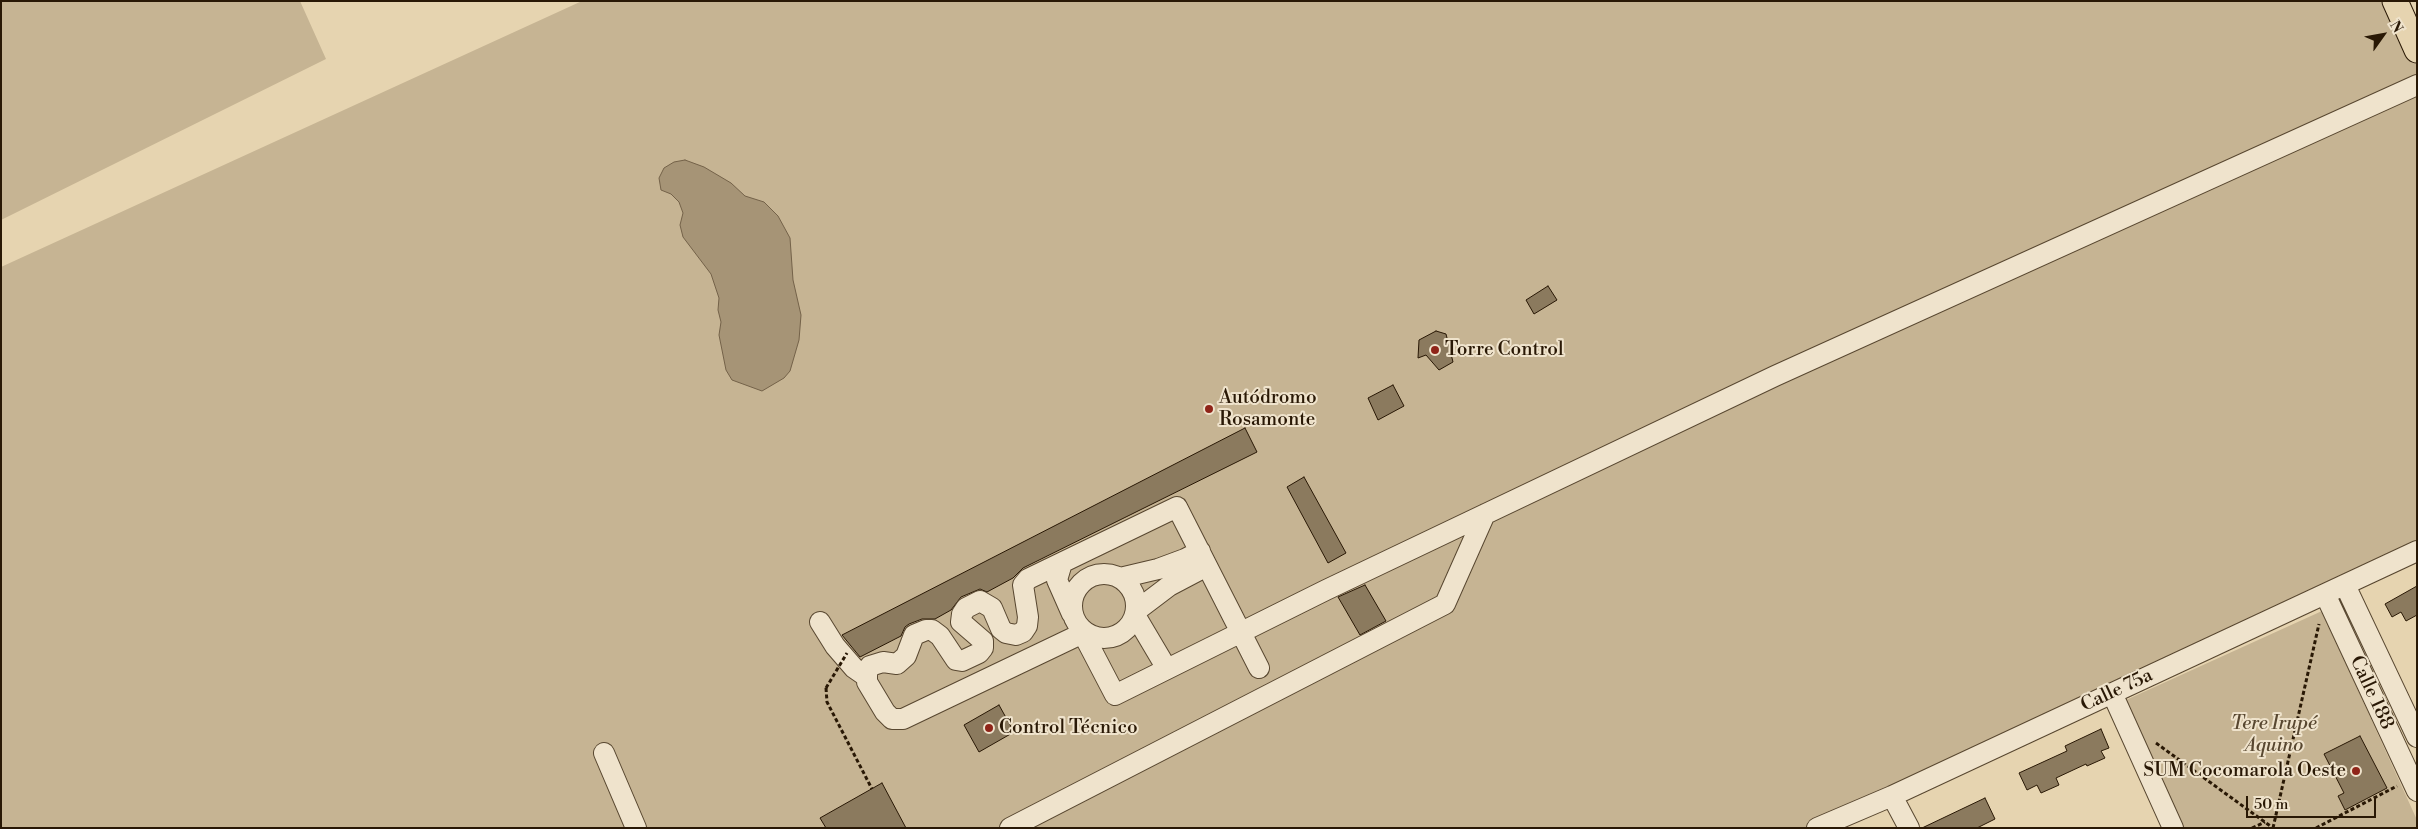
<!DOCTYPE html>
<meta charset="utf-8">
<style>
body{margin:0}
#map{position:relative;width:2418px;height:829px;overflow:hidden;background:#e6d4b0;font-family:"Libre Bodoni",serif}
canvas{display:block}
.frame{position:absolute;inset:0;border:2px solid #291805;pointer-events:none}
.north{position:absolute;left:2358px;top:10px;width:50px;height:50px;-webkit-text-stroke:4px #efe3cc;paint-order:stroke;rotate:58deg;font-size:14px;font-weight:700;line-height:20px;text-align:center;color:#291805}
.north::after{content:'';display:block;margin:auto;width:18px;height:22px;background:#291805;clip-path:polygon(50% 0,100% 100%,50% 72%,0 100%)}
.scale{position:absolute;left:2246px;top:796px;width:130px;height:22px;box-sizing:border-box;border:2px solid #291805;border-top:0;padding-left:6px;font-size:15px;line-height:18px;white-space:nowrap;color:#291805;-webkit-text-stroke:4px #efe3cc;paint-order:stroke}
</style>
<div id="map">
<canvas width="2418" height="829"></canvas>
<div class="frame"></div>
<div class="north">N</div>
<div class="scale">50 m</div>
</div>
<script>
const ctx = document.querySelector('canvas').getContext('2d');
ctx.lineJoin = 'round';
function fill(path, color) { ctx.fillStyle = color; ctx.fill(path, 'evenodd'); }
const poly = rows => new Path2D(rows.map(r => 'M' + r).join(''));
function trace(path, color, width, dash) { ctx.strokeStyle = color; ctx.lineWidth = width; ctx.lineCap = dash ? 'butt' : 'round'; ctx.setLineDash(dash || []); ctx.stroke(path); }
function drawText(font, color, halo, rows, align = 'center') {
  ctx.font = font + ' "Libre Bodoni",serif'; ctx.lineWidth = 4; ctx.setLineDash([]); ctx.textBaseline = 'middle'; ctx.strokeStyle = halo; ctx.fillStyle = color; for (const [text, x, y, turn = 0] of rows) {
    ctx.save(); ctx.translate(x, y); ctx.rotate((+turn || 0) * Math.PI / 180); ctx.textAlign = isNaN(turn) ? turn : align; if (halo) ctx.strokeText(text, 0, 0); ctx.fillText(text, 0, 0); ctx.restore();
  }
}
fill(poly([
 [1,1,300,1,326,59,1,220],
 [582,1,2395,1,2417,50,2417,551,1820,828,1,828,1,267],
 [2322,611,2417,820,2417,828,2184,828,2126,700]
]), '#c6b493');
const water = poly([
 [685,160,704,167,731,183,745,196,764,202,778,216,790,238,793,280,801,315,799,340,790,371,784,378,762,391,732,380,726,370,719,335,721,322,718,310,719,298,711,274,683,237,680,225,683,213,679,202,671,194,661,190,659,178,664,168,674,162,685,160]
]);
fill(water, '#a69476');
trace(water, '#746249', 1);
const building = poly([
 [1548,286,1557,300,1534,314,1526,300,1548,286],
 [1436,331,1446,334,1453,362,1439,370,1426,355,1418,358,1419,340,1436,331],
 [1393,385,1404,406,1378,420,1368,398,1393,385],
 [1245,428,1257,452,1023,568,1013,578,987,592,980,589,961,597,951,610,935,619,922,619,909,624,905,627,901,636,860,657,842,635,1245,428],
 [1304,477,1346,553,1328,563,1287,487,1304,477],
 [1365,585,1386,621,1360,635,1338,597,1365,585],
 [2417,586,2417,615,2406,621,2401,612,2392,617,2385,604,2417,586],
 [999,705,1014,732,979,752,964,725,999,705],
 [2101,729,2109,748,2101,751,2105,758,2087,766,2086,764,2056,778,2059,785,2041,793,2037,785,2027,790,2019,773,2067,751,2065,746,2101,729],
 [2360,736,2387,788,2345,810,2338,796,2344,793,2324,754,2360,736],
 [882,783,906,828,826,828,820,818,882,783],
 [1985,798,1995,819,1977,828,1922,828,1985,798]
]);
fill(building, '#8b7a5e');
trace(building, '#291805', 1);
const minor = poly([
 [1062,563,1057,580,1072,614],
 '1072 606a32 32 0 1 1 64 0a32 32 0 1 1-64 0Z',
 [1120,578,1158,569,1185,559,1200,551],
 [2345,585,2417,737],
 [2325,594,2417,791],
 [1136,611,1169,586,1207,566],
 [1135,615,1167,669],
 [820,622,835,646,854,668,867,677],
 [1080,628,1115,695,1326,590,1775,376,2417,85],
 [1083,633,903,719,892,719,885,712,867,682,867,673,870,666,883,662,897,664,906,656,914,635,926,630,932,630,940,636,956,660,962,661,979,653,983,648,983,641,961,622,962,614,966,608,980,601,992,608,1001,629,1006,633,1016,635,1023,632,1027,626,1028,617,1023,585,1028,579,1177,507,1259,668],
 [2112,693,2173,828],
 [604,753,636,828],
 [1892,796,1909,828],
 [1010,828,1445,604,1485,514],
 [1817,828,1892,796,2417,551]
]);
const major = poly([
 [2395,1,2417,50]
]);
trace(minor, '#584730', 22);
trace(major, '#291805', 27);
trace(poly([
 [826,688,827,702,872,789],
 [2156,743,2273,828],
 [2252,828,2265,822],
 [2273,828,2319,624],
 [2316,828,2397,786]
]), '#291805', 3, [4, 2.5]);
trace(minor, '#efe3cc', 20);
trace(major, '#e6d4b0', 25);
trace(poly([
 [826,688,847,653]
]), '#291805', 3, [4, 2.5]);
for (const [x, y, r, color] of [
 [1435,350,5,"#8f2418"],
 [1209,409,5,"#8f2418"],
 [989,728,5,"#8f2418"],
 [2356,771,5,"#8f2418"]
]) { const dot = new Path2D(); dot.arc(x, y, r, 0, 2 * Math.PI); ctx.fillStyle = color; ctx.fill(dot); trace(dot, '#efe3cc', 2); }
drawText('19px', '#291805', '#efe3cc', [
 ["Torre Control",1445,350],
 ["Autódromo",1219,398],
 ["Rosamonte",1219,420],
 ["Control Técnico",999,728],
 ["SUM Cocomarola Oeste",2346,771,"right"]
], 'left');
drawText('19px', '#291805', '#efe3cc', [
 ["Calle 75a",2117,691,-25],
 ["Calle 188",2371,693,65]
]);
drawText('italic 19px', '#584730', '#efe3cc', [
 ["Tere Irupé",2274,724],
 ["Aquino",2274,746]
]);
</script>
